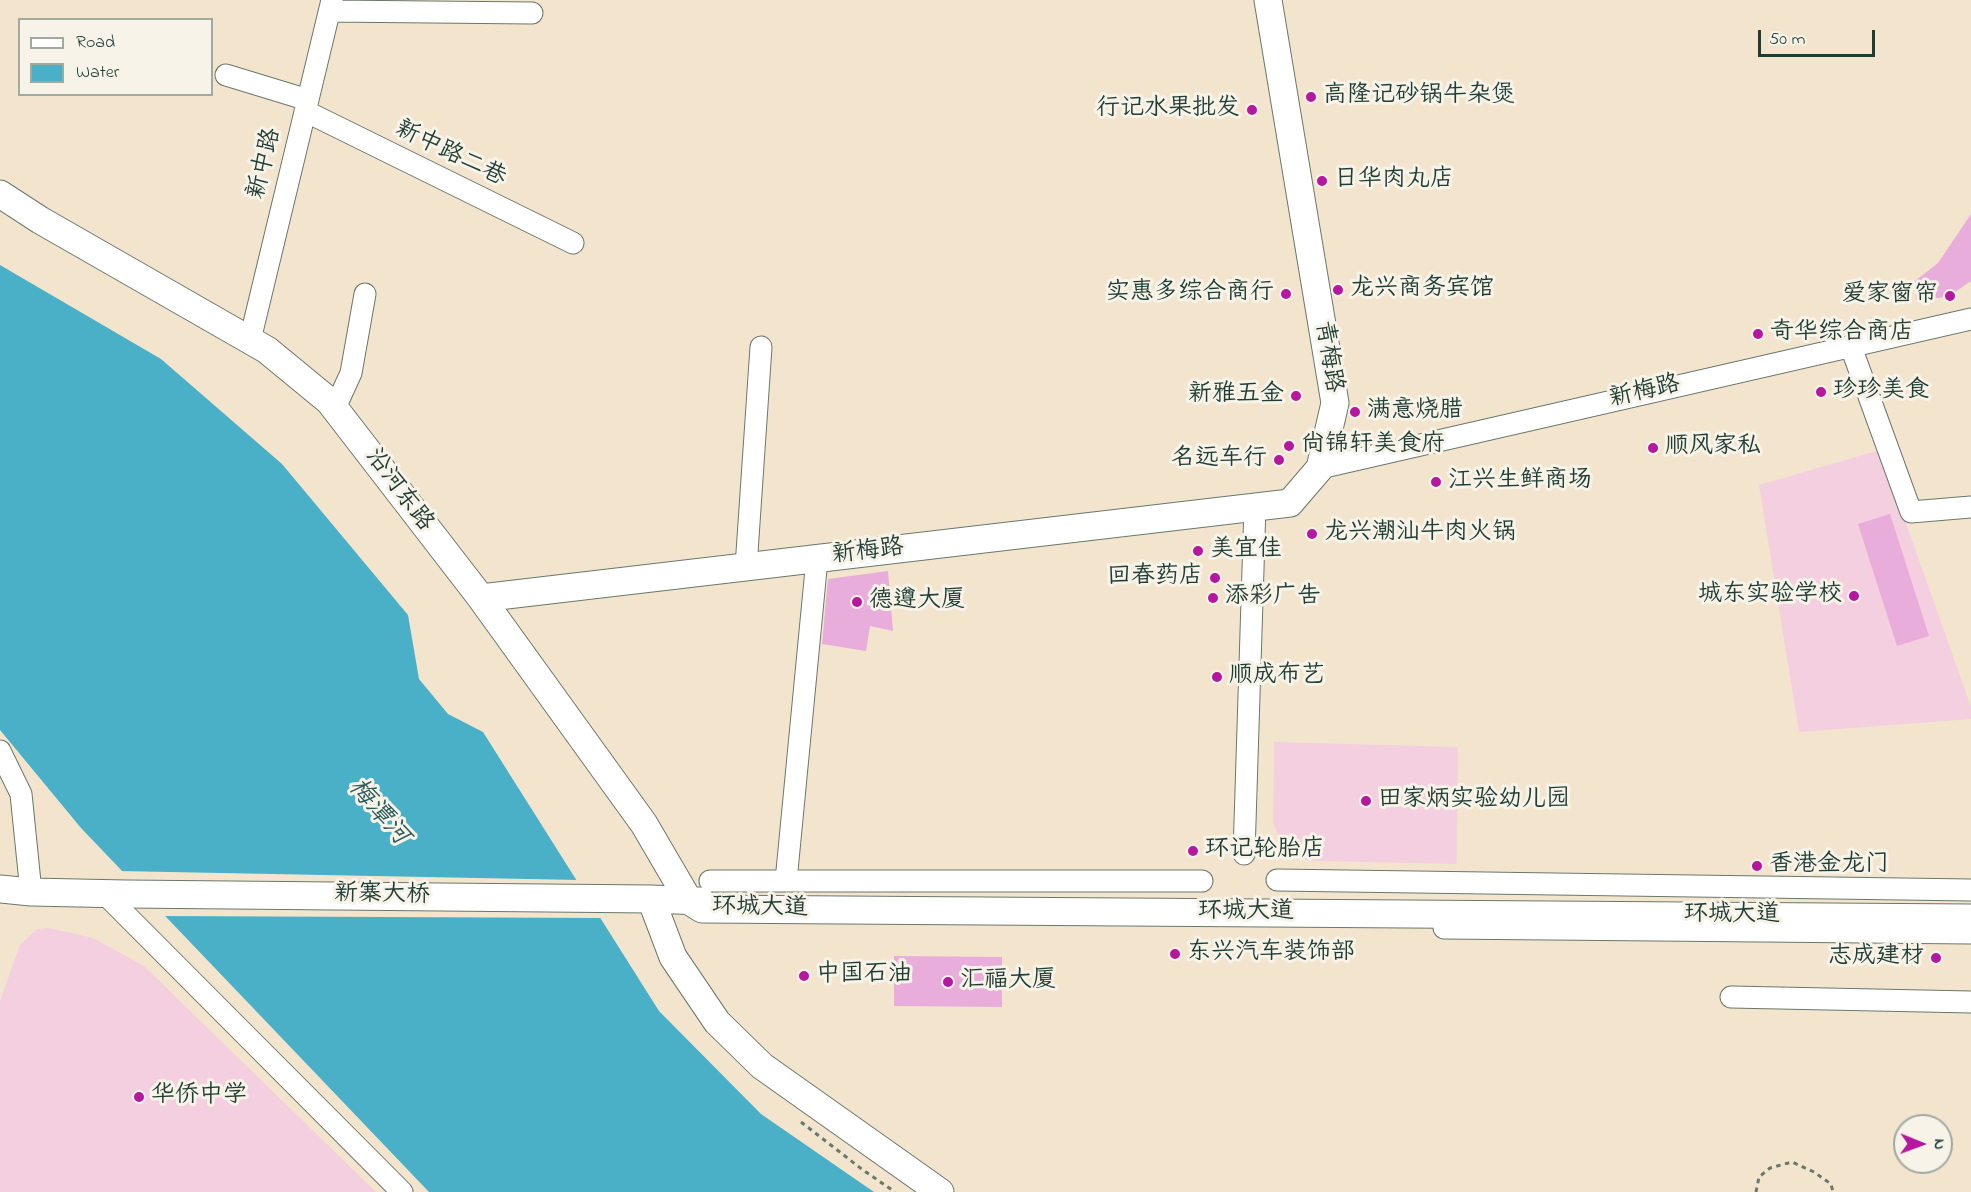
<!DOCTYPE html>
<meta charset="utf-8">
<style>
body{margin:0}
#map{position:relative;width:1971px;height:1192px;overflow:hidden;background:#f3e5cd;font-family:"Indie Flower",sans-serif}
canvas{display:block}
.legend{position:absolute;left:18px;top:18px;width:195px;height:78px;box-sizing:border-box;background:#f7f3e8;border:2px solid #a1aaa0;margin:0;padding:8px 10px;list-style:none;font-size:18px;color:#1f3d34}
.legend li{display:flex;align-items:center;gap:12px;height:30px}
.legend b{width:30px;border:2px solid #a1aaa0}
.north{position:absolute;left:1893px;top:1114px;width:60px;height:60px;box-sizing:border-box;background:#f7f3e8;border:2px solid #a1aaa0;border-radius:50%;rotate:91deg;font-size:16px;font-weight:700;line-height:24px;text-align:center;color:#1f3d34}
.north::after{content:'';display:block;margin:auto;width:21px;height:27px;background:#b5179e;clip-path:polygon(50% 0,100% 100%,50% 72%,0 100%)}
.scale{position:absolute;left:1758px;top:30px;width:117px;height:27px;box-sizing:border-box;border:3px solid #1f3d34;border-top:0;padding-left:8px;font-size:18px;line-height:21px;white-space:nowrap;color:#1f3d34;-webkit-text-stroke:4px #f7f3e8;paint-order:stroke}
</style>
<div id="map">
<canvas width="1971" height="1192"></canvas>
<ul class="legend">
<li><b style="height:8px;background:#fff"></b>Road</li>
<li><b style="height:16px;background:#49b0c8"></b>Water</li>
</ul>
<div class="north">N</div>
<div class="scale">50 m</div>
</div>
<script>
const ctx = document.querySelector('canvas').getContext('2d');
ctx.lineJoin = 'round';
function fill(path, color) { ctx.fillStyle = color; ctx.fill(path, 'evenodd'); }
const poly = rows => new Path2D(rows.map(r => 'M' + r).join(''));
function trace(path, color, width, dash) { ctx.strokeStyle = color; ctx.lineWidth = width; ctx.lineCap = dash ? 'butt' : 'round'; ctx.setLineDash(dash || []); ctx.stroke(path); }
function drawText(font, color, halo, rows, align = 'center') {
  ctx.font = font + ' "Indie Flower","LXGW WenKai TC",sans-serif'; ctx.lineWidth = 6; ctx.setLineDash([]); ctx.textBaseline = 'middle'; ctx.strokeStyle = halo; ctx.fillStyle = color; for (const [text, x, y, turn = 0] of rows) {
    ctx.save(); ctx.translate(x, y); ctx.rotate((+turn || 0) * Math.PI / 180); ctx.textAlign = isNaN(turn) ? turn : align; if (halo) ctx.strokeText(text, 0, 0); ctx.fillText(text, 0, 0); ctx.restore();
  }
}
fill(poly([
 [1880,450,1971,707,1971,719,1799,732,1759,485],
 [1274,742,1458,747,1457,864,1318,861,1286,857,1273,822],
 [49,928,93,938,144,966,376,1192,0,1192,0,1001,20,945,37,929]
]), '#f3cfdf');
fill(poly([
 [0,265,161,359,282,464,408,615,419,679,448,714,483,732,659,1011,761,1114,874,1192,429,1192,81,828,0,730]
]), '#49b0c8');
fill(poly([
 [118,871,580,880,604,918,161,916]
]), '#f3e5cd');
fill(poly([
 [1971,214,1971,281,1948,297,1916,300,1915,281,1938,263],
 [1890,514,1929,636,1897,646,1858,524],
 [888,571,893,631,870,626,866,651,822,644,828,579],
 [894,956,1002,957,1002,1007,894,1006]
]), '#e8addb');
const minor = poly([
 [330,11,532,13],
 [226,75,308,100],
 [305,111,573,243],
 [250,340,332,0],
 [1851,347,1911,512,1971,507],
 [335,408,351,373,365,294],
 [1320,468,1971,319],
 [746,567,761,347],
 [0,751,21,794,31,892],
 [1244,854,1255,506],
 [1277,880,1971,890],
 [710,881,1202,881],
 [786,881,817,559],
 [103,892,402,1192],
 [1444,928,1971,933],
 [1731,997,1971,1002]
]);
const major = poly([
 [0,194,40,220,267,350,329,401,481,598,644,824,689,901,702,909,1971,918],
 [481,598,1290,503,1320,468,1335,403,1268,0],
 [0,889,31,892,126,894,651,899,701,901],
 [651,899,673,957,717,1022,762,1066,940,1192]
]);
trace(minor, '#69786a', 23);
trace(major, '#69786a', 29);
trace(poly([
 [801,1122,863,1170,895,1192],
 [1756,1192,1759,1177,1770,1168,1792,1162,1814,1172,1831,1184,1833,1192]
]), '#69786a', 3, [4.5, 4.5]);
trace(minor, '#fff', 21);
trace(major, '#fff', 27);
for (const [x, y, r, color] of [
 [1311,97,6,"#b5179e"],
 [1252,110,6,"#b5179e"],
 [1322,181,6,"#b5179e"],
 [1338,290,6,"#b5179e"],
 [1286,294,6,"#b5179e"],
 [1950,296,6,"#b5179e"],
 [1758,334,6,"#b5179e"],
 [1821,392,6,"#b5179e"],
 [1296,396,6,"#b5179e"],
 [1355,412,6,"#b5179e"],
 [1289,446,6,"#b5179e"],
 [1653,448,6,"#b5179e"],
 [1279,460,6,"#b5179e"],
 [1436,482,6,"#b5179e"],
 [1312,534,6,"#b5179e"],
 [1198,551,6,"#b5179e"],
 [1215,578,6,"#b5179e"],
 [1854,596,6,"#b5179e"],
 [1213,598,6,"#b5179e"],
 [857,602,6,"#b5179e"],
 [1217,677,6,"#b5179e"],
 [1366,801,6,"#b5179e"],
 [1193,851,6,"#b5179e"],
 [1757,866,6,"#b5179e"],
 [1175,954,6,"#b5179e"],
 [1936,958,6,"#b5179e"],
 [804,976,6,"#b5179e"],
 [948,982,6,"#b5179e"],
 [139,1097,6,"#b5179e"]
]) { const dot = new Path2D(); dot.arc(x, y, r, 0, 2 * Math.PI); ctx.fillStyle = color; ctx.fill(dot); trace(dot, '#f7f3e8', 2); }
drawText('24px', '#1f3d34', '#f7f3e8', [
 ["高隆记砂锅牛杂煲",1323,97],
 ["行记水果批发",1240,110,"right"],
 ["日华肉丸店",1334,181],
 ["龙兴商务宾馆",1350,290],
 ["实惠多综合商行",1274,294,"right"],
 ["爱家窗帘",1938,296,"right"],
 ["奇华综合商店",1770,334],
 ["珍珍美食",1833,392],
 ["新雅五金",1284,396,"right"],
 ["满意烧腊",1367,412],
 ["尚锦轩美食府",1301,446],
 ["顺风家私",1665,448],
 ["名远车行",1267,460,"right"],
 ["江兴生鲜商场",1448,482],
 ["龙兴潮汕牛肉火锅",1324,534],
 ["美宜佳",1210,551],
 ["回春药店",1203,578,"right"],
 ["城东实验学校",1842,596,"right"],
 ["添彩广告",1225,598],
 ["德遵大厦",869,602],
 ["顺成布艺",1229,677],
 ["田家炳实验幼儿园",1378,801],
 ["环记轮胎店",1205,851],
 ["香港金龙门",1769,866],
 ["东兴汽车装饰部",1187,954],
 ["志成建材",1924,958,"right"],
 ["中国石油",816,976],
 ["汇福大厦",960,982],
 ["华侨中学",151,1097]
], 'left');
drawText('24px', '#1f3d34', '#f7f3e8', [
 ["新中路二巷",450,155,26],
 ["新中路",266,164,-76],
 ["青梅路",1327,357,81],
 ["新梅路",1645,393,-13],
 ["沿河东路",398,491,53],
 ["新梅路",868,553,-7],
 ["新寨大桥",382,896,1],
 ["环城大道",760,909,1],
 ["环城大道",1246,913],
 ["环城大道",1732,916]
]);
drawText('italic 26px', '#2a5a59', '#f7f3e8', [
 ["梅潭河",377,813,49]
]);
</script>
